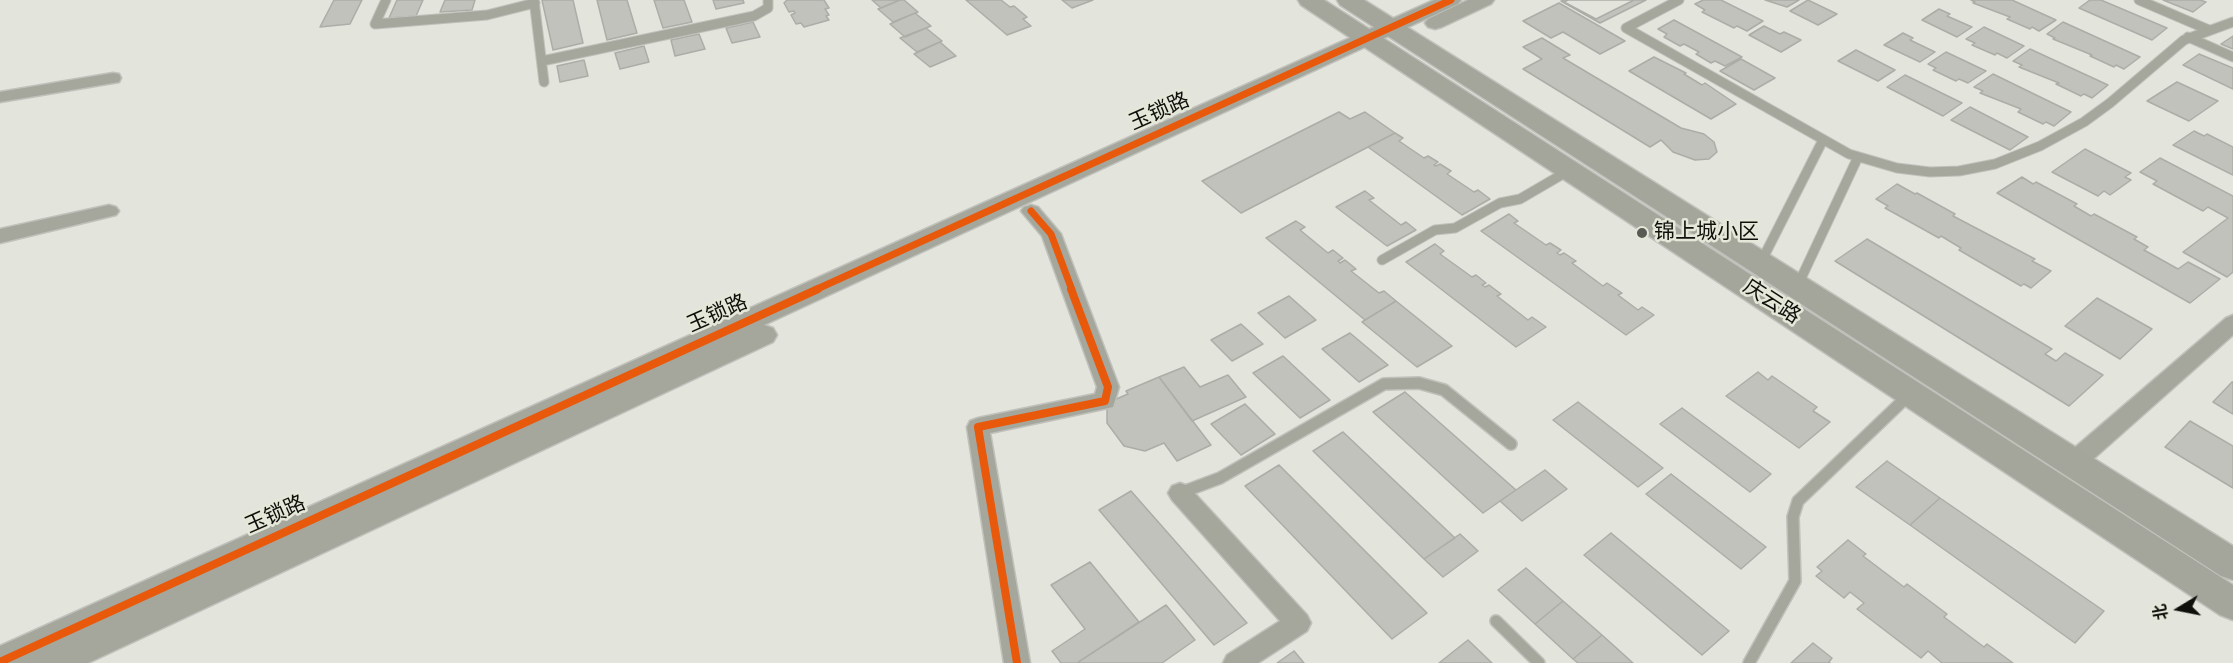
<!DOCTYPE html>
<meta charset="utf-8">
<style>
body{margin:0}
#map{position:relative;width:2233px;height:663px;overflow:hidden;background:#e3e4dc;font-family:"Source Sans 3","Noto Sans SC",sans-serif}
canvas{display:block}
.north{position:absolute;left:2149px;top:579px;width:60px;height:60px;-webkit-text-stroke:4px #e5e7d9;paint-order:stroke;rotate:260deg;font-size:16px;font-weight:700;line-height:24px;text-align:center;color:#0f100b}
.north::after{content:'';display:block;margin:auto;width:21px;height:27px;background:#0f100b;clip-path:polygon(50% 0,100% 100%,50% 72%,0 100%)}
</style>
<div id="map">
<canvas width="2233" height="663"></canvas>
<div class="north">北</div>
</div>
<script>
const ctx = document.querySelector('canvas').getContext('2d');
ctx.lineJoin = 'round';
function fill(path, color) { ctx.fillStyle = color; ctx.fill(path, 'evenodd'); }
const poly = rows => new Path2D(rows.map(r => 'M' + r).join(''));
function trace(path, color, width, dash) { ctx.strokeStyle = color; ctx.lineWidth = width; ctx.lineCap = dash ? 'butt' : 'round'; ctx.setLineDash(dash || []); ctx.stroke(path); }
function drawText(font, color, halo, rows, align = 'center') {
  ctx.font = font + ' "Source Sans 3","Noto Sans SC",sans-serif'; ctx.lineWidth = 5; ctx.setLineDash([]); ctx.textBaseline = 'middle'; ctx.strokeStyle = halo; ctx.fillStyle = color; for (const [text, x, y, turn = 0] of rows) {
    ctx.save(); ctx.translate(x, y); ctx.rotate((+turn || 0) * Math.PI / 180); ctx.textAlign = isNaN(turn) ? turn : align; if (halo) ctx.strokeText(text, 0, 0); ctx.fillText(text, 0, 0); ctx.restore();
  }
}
const building = poly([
 [334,0,362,0,350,24,320,27,334,0],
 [397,0,423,0,416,16,389,18,397,0],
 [445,0,475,0,472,10,440,12,445,0],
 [542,0,573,0,583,43,553,50,542,0],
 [597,0,627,0,637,33,607,40,597,0],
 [654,0,684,0,692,22,663,28,654,0],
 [713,0,743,0,744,3,716,9,713,0],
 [787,0,824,0,829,8,825,9,829,15,826,16,829,20,804,27,801,23,796,24,791,15,795,13,794,11,789,12,784,3,787,0],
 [872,0,900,0,881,8,872,0],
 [900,0,904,0,918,12,893,22,878,9,900,0],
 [966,0,1001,0,1010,7,1014,6,1027,17,1023,19,1031,26,1007,35,966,0],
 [1062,0,1093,0,1072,8,1062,0],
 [1564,0,1646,0,1600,23,1561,1,1564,0],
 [1568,0,1634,0,1596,19,1564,2,1568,0],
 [1703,0,1721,0,1763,21,1747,31,1737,26,1734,28,1702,12,1705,10,1695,4,1703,0],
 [1765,0,1799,0,1787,7,1765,0],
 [1808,0,1837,14,1818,25,1790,11,1808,0],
 [1971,0,2012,0,2056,20,2039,31,2032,27,2030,29,2007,19,2010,17,1973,3,1975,2,1971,0],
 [2090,0,2101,0,2167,28,2152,40,2079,8,2090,0],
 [2163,0,2200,0,2206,2,2193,12,2163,0],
 [1559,3,1625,41,1600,54,1563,32,1551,38,1523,21,1559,3],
 [1939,9,1950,14,1947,16,1972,27,1957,37,1922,20,1939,9],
 [915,13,931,26,905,37,890,24,915,13],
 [1674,20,1742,57,1725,66,1715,61,1711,63,1696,54,1699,52,1684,44,1680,46,1664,37,1667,34,1658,29,1674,20],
 [753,22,760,37,732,43,726,28,753,22],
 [2063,22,2140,57,2124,69,2116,65,2114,67,2090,56,2092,55,2053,39,2055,38,2047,34,2063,22],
 [1764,26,1780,34,1784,32,1801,40,1781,52,1749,35,1764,26],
 [1984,27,2024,46,2007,58,1997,53,1995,55,1972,45,1975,43,1966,39,1984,27],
 [926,28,942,41,917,52,900,38,926,28],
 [1903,33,1913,38,1910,40,1935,52,1920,62,1884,45,1903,33],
 [699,34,705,49,675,56,671,40,699,34],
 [2233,36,2233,49,2221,44,2233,36],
 [1542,38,1570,55,1563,58,1681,128,1704,134,1714,142,1717,152,1709,159,1695,160,1673,152,1661,140,1650,147,1523,69,1542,59,1523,47,1542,38],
 [940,42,956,56,930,67,914,54,940,42],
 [644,46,649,62,620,69,615,53,644,46],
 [2030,49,2108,85,2092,98,2084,94,2081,96,2056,84,2059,83,2019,67,2022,65,2013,61,2030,49],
 [1856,50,1895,70,1878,81,1838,61,1856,50],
 [1946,52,1986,71,1968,83,1959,79,1956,81,1933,70,1936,68,1928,64,1946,52],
 [2199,54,2233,68,2233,89,2183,65,2199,54],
 [1654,57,1686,73,1684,74,1702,85,1705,83,1736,104,1711,119,1629,71,1654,57],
 [1741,59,1775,78,1754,90,1720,71,1741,59],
 [584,60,588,76,560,82,557,66,584,60],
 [1993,74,2071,112,2054,126,2046,122,2043,124,2018,112,2021,109,1980,93,1983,91,1974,87,1993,74],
 [1905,75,1962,103,1943,116,1887,87,1905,75],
 [2177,82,2218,101,2189,121,2147,101,2177,82],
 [1970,107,2028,137,2010,150,1951,120,1970,107],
 [1339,112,1350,119,1365,112,1395,133,1241,213,1202,181,1339,112],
 [2194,131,2204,136,2207,134,2233,147,2233,175,2173,145,2194,131],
 [1395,133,1403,138,1399,141,1424,158,1428,156,1438,162,1434,165,1436,166,1440,164,1451,171,1447,174,1474,192,1478,190,1490,199,1462,215,1368,147,1395,133],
 [2085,149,2131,173,2125,177,2131,180,2110,195,2104,191,2098,196,2052,172,2085,149],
 [2160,158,2233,196,2233,272,2227,277,2183,252,2228,218,2208,207,2203,211,2153,184,2157,181,2140,172,2160,158],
 [2022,177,2033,184,2036,182,2077,204,2074,206,2091,216,2094,214,2137,237,2134,239,2148,247,2144,250,2178,269,2188,262,2220,279,2190,303,1997,193,2022,177],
 [1897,184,1915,194,1917,193,1955,214,1953,216,2035,259,2032,261,2051,271,2031,288,2024,284,2021,286,1959,250,1961,248,1941,236,1939,238,1885,208,1888,206,1876,199,1897,184],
 [1365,191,1374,198,1369,200,1401,225,1406,222,1416,230,1387,246,1336,207,1365,191],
 [1509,214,1518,221,1514,223,1546,245,1550,243,1561,250,1557,253,1560,255,1564,253,1576,261,1572,263,1603,286,1607,283,1622,293,1618,295,1638,310,1642,307,1654,315,1626,335,1481,231,1509,214],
 [1296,221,1305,227,1300,230,1328,253,1333,250,1343,258,1338,261,1340,263,1345,260,1356,269,1351,271,1379,293,1384,291,1396,301,1365,320,1266,238,1296,221],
 [1867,239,2052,349,2045,354,2056,361,2065,353,2103,375,2069,406,1835,261,1867,239],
 [1435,244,1444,251,1440,254,1472,277,1476,275,1486,283,1482,285,1485,287,1489,285,1501,294,1497,296,1528,320,1532,317,1546,327,1516,347,1406,262,1435,244],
 [1289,296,1316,320,1285,338,1258,313,1289,296],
 [2097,298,2152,329,2120,359,2065,326,2097,298],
 [1396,301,1452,346,1417,367,1362,322,1396,301],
 [1241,324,1263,344,1232,361,1211,340,1241,324],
 [1350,333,1388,365,1359,382,1322,349,1350,333],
 [1283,356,1330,400,1300,418,1253,373,1283,356],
 [1184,367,1200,387,1228,375,1246,397,1192,421,1159,377,1184,367],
 [1758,372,1768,380,1772,376,1817,407,1813,411,1830,422,1799,448,1726,396,1758,372],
 [1159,377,1211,445,1177,461,1164,443,1145,451,1124,446,1107,423,1107,403,1128,394,1126,391,1159,377],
 [2232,382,2233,382,2233,414,2213,402,2232,382],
 [1405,392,1516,490,1483,513,1373,412,1405,392],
 [1578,402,1663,468,1638,487,1553,420,1578,402],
 [1245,404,1275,434,1241,455,1211,424,1245,404],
 [1682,408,1771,474,1750,492,1660,424,1682,408],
 [2190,421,2233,446,2233,488,2165,447,2190,421],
 [1343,432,1455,538,1424,559,1313,451,1343,432],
 [1887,461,1940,498,1910,525,1856,487,1887,461],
 [1279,465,1427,613,1392,639,1245,486,1279,465],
 [1545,470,1567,489,1522,521,1500,501,1545,470],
 [1671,474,1766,547,1741,569,1646,494,1671,474],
 [1131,491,1247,623,1214,645,1099,510,1131,491],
 [1940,498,2104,611,2075,643,1910,525,1940,498],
 [1611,533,1729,631,1702,655,1584,555,1611,533],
 [1460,534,1478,551,1443,577,1424,559,1460,534],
 [1848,540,1866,554,1863,556,1904,587,1907,584,1947,614,1944,617,1984,647,1987,644,2013,663,1942,663,1928,651,1921,658,1857,609,1864,603,1850,592,1844,598,1816,576,1822,571,1817,567,1848,540],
 [1090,562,1139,622,1077,663,1061,663,1052,651,1085,629,1051,585,1090,562],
 [1526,568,1563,601,1535,624,1498,590,1526,568],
 [1563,601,1602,635,1573,659,1535,624,1563,601],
 [1166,605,1195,640,1162,663,1077,663,1166,605],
 [1602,635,1633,663,1578,663,1573,659,1602,635],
 [1468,640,1492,663,1439,663,1468,640],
 [1813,643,1832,658,1829,662,1830,663,1791,663,1813,643],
 [1294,651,1304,663,1277,663,1294,651]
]);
fill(building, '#c1c2bc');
trace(building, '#acada7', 1.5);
const serviceFar1 = poly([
 [386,0,375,24,487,15,535,3],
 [534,0,544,82],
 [1679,0,1626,28,1849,154,1897,168,1930,172,1959,171,1995,164,2040,146,2084,122,2110,103,2184,40,2233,22],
 [2139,0,2209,30],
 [2188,37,2233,57],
 [542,61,754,16,768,8,768,0],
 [1382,260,1435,230,1455,228,1500,203,1520,199,1568,171],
 [1760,264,1823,140],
 [1797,287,1858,157]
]);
const service = poly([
 [1180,493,1220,478,1384,384,1419,383,1444,390,1511,444],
 [1496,621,1539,663],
 [1749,663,1795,581,1793,517,1798,501,1910,394]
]);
const minor = poly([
 [113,73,119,74,121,78,119,82,0,102,0,92,113,73],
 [109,205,116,207,119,211,116,215,0,243,0,229,109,205],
 [1031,205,1038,207,1061,234,1119,387,1113,407,990,433,1030,663,1004,663,967,427,970,421,978,418,1095,394,1097,387,1042,236,1021,211,1024,207,1031,205],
 [2233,315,2233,335,2081,470,2073,472,2065,470,2061,463,2065,456,2226,318,2233,315],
 [1180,483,1188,486,1307,615,1311,623,1307,631,1258,663,1223,663,1227,655,1280,621,1172,500,1168,493,1172,486,1180,483]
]);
const tertiary = poly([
 [1434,0,1461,0,1458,4,764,325,773,328,777,335,773,342,88,663,0,663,0,646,1434,0],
 [1468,0,1494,0,1491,4,1442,27,1435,29,1428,27,1425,23,1428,19,1468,0]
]);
const secondary = poly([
 [1298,0,1324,0,2233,585,2233,620,2220,615,1301,5,1298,0],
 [1337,0,1364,0,2233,546,2233,580,2221,576,1340,5,1337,0]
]);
trace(serviceFar1, '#c0c1bb', 11);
trace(service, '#c0c1bb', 14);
trace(minor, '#c0c1bb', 3);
trace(tertiary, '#c0c1bb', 3);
trace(secondary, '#c0c1bb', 3);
trace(serviceFar1, '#a5a79d', 9);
trace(service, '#a5a79d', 11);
fill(minor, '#a5a79d');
fill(tertiary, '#a5a79d');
fill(secondary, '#a4a59b');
trace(poly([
 [1031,211,1051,234,1072,290],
 [815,290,1451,0]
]), '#e8590c', 7);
trace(poly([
 [0,662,818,289],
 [1017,663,978,427,1105,401,1108,387,1071,289]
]), '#e8590c', 8);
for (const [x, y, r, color] of [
 [1642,233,6,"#595a54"]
]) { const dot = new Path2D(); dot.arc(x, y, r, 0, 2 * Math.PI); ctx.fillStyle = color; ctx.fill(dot); trace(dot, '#e5e7d9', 2); }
drawText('21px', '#0f100b', '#e5e7d9', [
 ["玉锁路",1160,113,-24],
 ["庆云路",1771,303,33],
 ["玉锁路",718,315,-24],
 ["玉锁路",276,516,-24]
]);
drawText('21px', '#0f100b', '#e5e7d9', [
 ["锦上城小区",1654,233]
], 'left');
</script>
